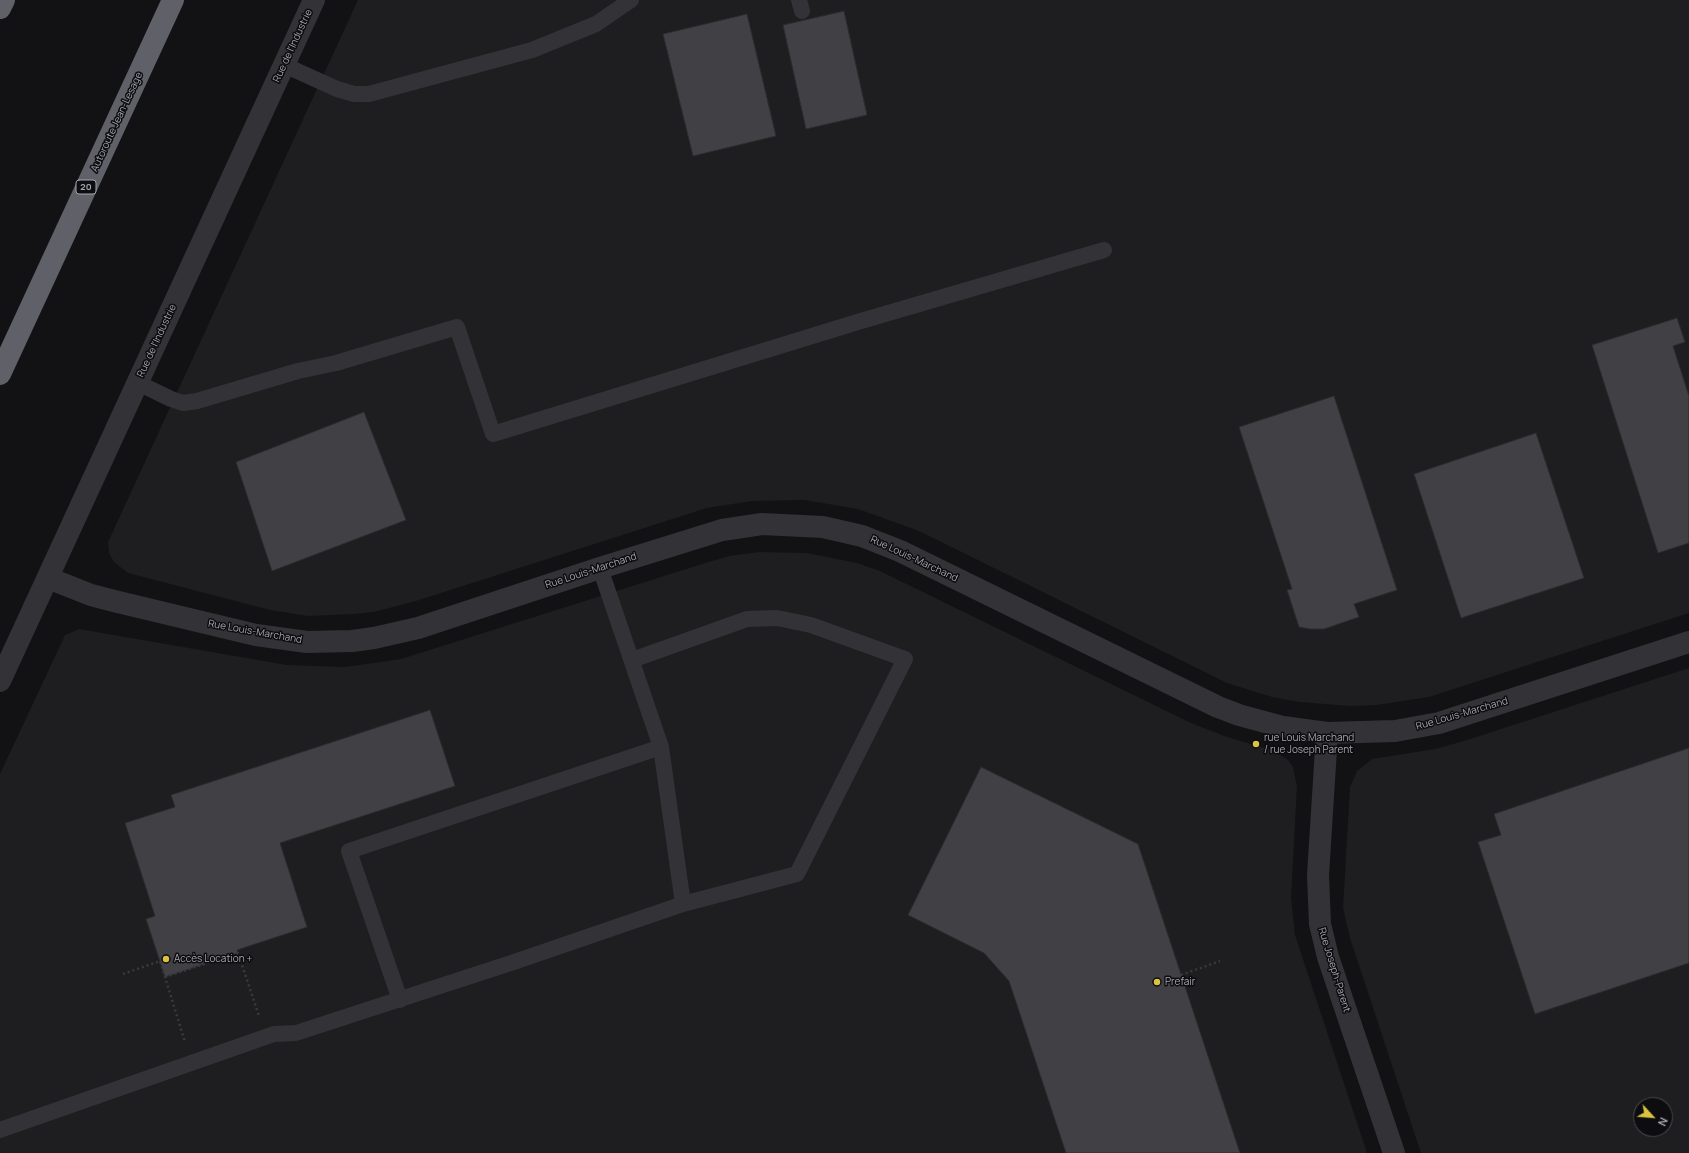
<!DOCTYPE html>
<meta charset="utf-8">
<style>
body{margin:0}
#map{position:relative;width:1689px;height:1153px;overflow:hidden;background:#121113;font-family:Manrope,sans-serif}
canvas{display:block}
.north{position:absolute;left:1633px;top:1097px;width:40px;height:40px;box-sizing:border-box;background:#0d0c0e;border:1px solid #494a50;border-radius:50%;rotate:116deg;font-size:11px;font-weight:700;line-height:16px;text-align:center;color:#a4a6b2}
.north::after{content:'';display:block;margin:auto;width:14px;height:18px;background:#dbc241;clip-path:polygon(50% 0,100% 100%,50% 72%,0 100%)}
</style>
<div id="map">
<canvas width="1689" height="1153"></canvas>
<div class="north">N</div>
</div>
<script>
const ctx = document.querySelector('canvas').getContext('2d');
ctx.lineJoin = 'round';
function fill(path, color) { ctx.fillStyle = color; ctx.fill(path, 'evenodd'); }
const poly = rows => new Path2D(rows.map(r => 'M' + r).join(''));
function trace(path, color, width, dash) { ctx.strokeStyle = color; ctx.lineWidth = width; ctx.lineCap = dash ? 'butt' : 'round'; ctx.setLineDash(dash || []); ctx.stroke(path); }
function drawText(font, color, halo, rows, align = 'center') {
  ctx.font = font + ' Manrope,sans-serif'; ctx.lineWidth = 3; ctx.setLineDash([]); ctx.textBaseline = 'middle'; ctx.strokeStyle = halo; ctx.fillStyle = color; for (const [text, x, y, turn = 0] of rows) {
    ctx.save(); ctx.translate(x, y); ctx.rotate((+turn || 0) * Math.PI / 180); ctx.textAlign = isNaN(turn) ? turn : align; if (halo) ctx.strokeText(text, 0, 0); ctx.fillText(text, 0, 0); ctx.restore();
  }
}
fill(poly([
 [358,0,1689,0,1689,613,1429,697,1377,705,1350,706,1299,702,1272,697,1227,683,919,531,858,509,804,500,752,501,707,508,416,601,374,612,355,614,308,616,270,610,128,573,114,562,109,553,108,542],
 [759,552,807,553,857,563,880,571,1191,723,1227,737,1274,751,1288,760,1293,767,1297,786,1291,898,1295,935,1367,1153,0,1153,0,774,65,635,79,629,287,665,345,667,401,659,702,564,729,556],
 [1689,668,1689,1153,1421,1153,1350,938,1343,908,1350,787,1357,771,1372,759,1435,749,1464,741],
 [1641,1105,1665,1105,1665,1129,1641,1129]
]), '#1e1d1f');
const building = poly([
 [844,11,867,115,806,129,783,25,844,11],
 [747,14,776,136,693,156,663,34,747,14],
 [1677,318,1685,342,1673,346,1689,396,1689,543,1658,553,1592,345,1677,318],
 [1334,396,1397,590,1354,604,1359,617,1324,629,1310,629,1299,627,1287,590,1292,589,1239,427,1334,396],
 [364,412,406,520,272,571,236,462,364,412],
 [1536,433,1584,578,1461,618,1414,474,1536,433],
 [430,710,455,786,280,843,307,927,237,950,238,953,165,977,146,919,155,916,125,823,175,807,171,795,430,710],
 [1689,748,1689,963,1535,1014,1478,842,1501,835,1494,814,1689,748],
 [981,767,1138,844,1240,1153,1066,1153,1009,981,984,953,908,915,981,767]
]);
fill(building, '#414145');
trace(building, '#2c2c2e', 1);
trace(poly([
 [123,974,160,961,185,1042],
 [1181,975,1220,961],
 [165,977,238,953,259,1016]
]), '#393a3e', 2.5, [2, 3]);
trace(poly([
 [799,0,802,11],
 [284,65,337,89,354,94,369,94,532,50,596,24,631,0],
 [138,383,171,399,183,403,197,401,298,371,336,363,457,327,493,434,861,321,1104,250],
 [632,660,747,619,777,618,811,625,905,659,797,874,683,904],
 [400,1000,349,851,661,747],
 [0,1130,274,1034,296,1033,514,962,683,904,661,747,600,568]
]), '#333337', 16);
trace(poly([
 [48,578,91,595,114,601,256,635,307,642,352,641,374,638,418,628,600,568,722,530,762,524,823,527,862,536,900,551,1218,707,1239,715,1283,727,1327,733,1395,731,1439,723,1689,642],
 [1327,733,1318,875,1320,924,1328,957,1394,1153]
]), '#333337', 22);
trace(poly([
 [0,681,314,0]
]), '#333337', 22);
trace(poly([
 [0,8,4,0],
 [0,374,173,0]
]), '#5f6068', 22);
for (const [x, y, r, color] of [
 [1256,744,4,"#dbc241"],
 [166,959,4,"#dbc241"],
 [1157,982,4,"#dbc241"]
]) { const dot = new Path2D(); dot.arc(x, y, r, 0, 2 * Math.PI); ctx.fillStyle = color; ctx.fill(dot); trace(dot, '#0d0c0e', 1.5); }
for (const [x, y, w] of [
 [86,187,20]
]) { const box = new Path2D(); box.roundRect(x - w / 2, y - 7, w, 14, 3); ctx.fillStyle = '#0d0c0e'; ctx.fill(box); trace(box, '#a4a6b2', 1); }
drawText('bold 9px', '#a4a6b2', null, [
 ["20",86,187]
]);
drawText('10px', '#a4a6b2', '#0d0c0e', [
 ["Rue de l'Industrie",293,46,-65],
 ["Autoroute Jean-Lesage",117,122,-65],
 ["Rue de l'Industrie",157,341,-65],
 ["Rue Louis-Marchand",914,559,25],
 ["Rue Louis-Marchand",591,571,-18],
 ["Rue Louis-Marchand",255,632,10],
 ["Rue Louis-Marchand",1462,714,-16],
 ["Rue Joseph-Parent",1334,970,73]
]);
drawText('10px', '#a4a6b2', '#0d0c0e', [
 ["rue Louis Marchand",1264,738],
 ["/ rue Joseph Parent",1264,750],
 ["Accès Location +",174,959],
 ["Prefair",1165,982]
], 'left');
</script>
